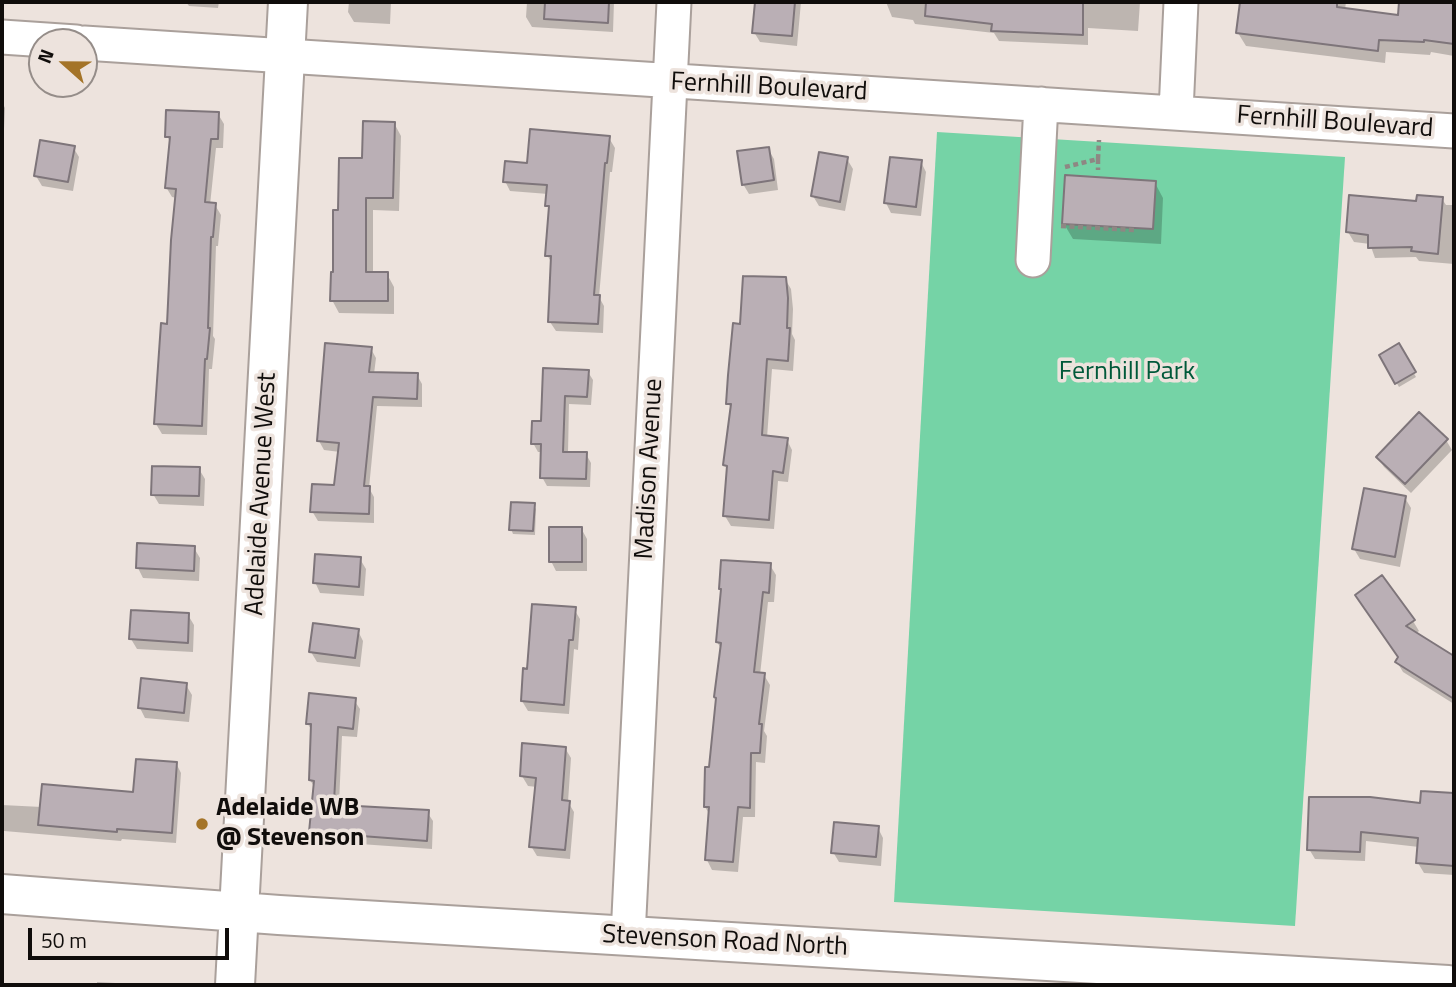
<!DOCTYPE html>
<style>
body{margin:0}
#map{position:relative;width:1456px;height:987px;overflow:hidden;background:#ede3dd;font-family:"Titillium Web",sans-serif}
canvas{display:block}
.frame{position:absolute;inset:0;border:4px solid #100d0b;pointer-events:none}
.north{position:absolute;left:28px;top:28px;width:70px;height:70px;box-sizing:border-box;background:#ede3dd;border:2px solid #958d89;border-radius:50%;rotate:291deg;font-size:19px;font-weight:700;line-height:28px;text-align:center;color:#100d0b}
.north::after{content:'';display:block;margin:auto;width:24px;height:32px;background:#a47428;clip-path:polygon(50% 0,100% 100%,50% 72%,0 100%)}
.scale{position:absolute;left:28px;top:928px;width:201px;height:32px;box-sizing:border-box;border:4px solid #100d0b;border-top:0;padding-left:9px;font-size:21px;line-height:24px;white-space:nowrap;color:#100d0b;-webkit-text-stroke:5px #ede3dd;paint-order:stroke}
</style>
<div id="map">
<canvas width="1456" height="987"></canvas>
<div class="frame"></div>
<div class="north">N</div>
<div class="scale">50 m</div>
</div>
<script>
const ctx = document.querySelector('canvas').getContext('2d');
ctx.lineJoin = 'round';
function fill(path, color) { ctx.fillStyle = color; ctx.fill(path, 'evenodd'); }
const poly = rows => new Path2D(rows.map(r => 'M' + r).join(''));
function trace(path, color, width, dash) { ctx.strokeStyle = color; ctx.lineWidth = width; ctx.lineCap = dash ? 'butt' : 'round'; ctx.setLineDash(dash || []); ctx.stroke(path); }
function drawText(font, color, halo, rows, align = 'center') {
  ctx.font = font + ' "Titillium Web",sans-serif'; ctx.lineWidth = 7; ctx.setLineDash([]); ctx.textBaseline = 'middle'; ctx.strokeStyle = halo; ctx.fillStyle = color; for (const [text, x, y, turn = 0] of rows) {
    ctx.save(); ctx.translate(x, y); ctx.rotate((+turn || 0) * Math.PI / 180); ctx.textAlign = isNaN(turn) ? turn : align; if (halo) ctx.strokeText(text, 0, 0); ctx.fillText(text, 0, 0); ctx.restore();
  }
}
fill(poly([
 [937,132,1345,157,1295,926,894,902]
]), '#75d3a6');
fill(poly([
 [186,2,219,2,218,8,189,6],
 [349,2,391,2,390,24,354,22,348,12],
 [527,2,614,2,613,32,532,27,526,17],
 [757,2,801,2,797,46,760,42,754,32],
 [886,2,1140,2,1138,31,1088,28,1088,45,999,41,994,33,915,24,913,20,892,17],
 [1242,2,1346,2,1345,10,1399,17,1400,2,1432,2,1433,10,1454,13,1454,56,1431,52,1430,55,1386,52,1385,63,1246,46,1238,33],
 [2,102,5,108,2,171],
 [218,114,224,124,223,148,216,148,210,205,215,205,221,215,218,246,216,246,213,336,215,339,212,369,209,369,207,435,162,434,156,424,169,326,177,198,172,197,166,187,171,144,167,136],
 [394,123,401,136,399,211,373,210,373,274,387,274,394,287,394,314,339,313,332,300,339,212,363,160],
 [609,138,615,148,612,172,610,172,599,297,604,306,603,333,556,331,550,322,553,265,547,255,551,212,547,205,548,194,510,191,505,181,529,165],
 [73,147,79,157,73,191,42,186,36,176],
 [768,149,774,159,778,190,749,194,743,184],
 [847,159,853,169,845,211,819,206,813,196],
 [921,162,926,172,921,216,891,213,886,203],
 [1155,183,1163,198,1161,244,1073,239,1064,224],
 [1442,199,1446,205,1454,205,1454,264,1419,261,1416,257,1375,258,1370,244,1354,242,1348,232,1418,203],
 [785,279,791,289,793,309,792,334,795,340,793,371,772,369,767,438,787,440,792,450,788,482,778,481,774,529,731,526,725,516,729,471,725,465,732,410,728,403,742,326],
 [1399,346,1416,377,1399,387,1381,356],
 [371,349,376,358,374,374,417,375,422,384,422,407,377,406,369,488,374,497,374,523,318,521,312,511,336,487,340,452,324,450,319,441],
 [544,370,588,372,593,380,591,405,569,404,568,453,586,454,591,463,590,487,547,486,542,477,543,452,538,452,533,443,543,422],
 [1446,440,1452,450,1411,493,1384,467,1378,458],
 [199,469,205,479,204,506,159,504,153,494],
 [1405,498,1411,508,1400,567,1360,559,1354,549],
 [533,505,536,509,535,535,513,534,511,529],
 [581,528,587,539,587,571,556,571,551,561],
 [194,548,200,558,199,581,143,578,138,568],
 [360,559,366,569,364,596,320,593,315,582],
 [770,565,776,575,774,602,768,602,760,675,764,675,770,685,764,731,767,736,765,763,756,762,755,817,743,817,738,872,712,870,707,860,710,815,705,807,722,650,717,642],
 [1363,606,1413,621,1419,631,1415,634,1454,658,1454,704,1403,672,1397,662,1400,658],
 [574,609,580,619,578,650,574,649,569,714,528,711,522,701,528,671],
 [188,615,194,625,193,652,137,649,131,639],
 [358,631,363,641,360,667,317,662,311,652],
 [186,685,192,695,189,722,145,718,140,708],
 [354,700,360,709,357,737,342,736,339,804,357,808,427,812,433,821,432,849,316,841,311,832,315,788,310,780,313,732,307,723],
 [565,748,571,758,568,802,574,812,570,859,537,856,531,846,537,787,528,786,522,776],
 [176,763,181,773,176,843,122,839,121,841,4,831,4,843,2,843,2,805,42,807,135,794],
 [1423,793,1454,795,1454,875,1424,873,1418,863,1419,847,1366,841,1365,861,1315,859,1309,849,1422,805],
 [878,828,883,838,881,866,839,862,833,852],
 [97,982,152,985,97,985]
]), '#0003');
const building = poly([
 [545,2,609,2,608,23,544,19,545,2],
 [755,2,795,2,792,36,752,33,755,2],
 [926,2,1083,2,1083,35,991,31,992,24,925,16,926,2],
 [1240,2,1337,2,1337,7,1398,15,1399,2,1454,2,1454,44,1424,40,1424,42,1379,40,1378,51,1236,33,1240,2],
 [166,110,219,112,218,139,211,139,205,202,216,203,213,237,211,237,208,328,210,328,207,359,205,359,202,426,154,424,161,323,167,324,171,240,176,189,165,188,170,137,165,137,166,110],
 [363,121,395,122,393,198,366,198,366,272,388,272,388,301,330,301,331,272,333,272,333,210,338,210,339,158,362,158,363,121],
 [530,129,610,136,607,163,605,163,594,295,600,295,598,324,548,322,551,256,545,256,549,206,545,206,547,185,503,182,505,161,527,163,530,129],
 [40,140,75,146,68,182,34,176,40,140],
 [769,147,774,180,742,185,737,151,769,147],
 [819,152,848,157,840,202,811,196,819,152],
 [890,157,922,160,916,207,884,203,890,157],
 [1065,175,1156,181,1153,229,1062,224,1065,175],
 [1349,195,1416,201,1417,195,1443,197,1438,254,1411,251,1412,247,1368,248,1368,235,1346,232,1349,195],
 [743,276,786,277,788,298,787,328,790,328,788,361,767,359,762,435,788,438,783,473,773,471,769,520,723,516,727,466,723,465,731,404,726,404,728,375,733,323,740,324,743,276],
 [325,343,372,347,369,372,418,373,417,399,373,397,364,486,370,486,369,514,310,512,312,484,334,485,339,443,317,441,325,343],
 [1399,343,1416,372,1395,384,1379,355,1399,343],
 [543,368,589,370,587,397,565,396,563,452,587,452,586,479,540,478,541,444,531,444,532,421,541,421,543,368],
 [1419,412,1448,439,1405,484,1376,457,1419,412],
 [152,466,200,467,199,496,151,495,152,466],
 [1364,488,1406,496,1395,557,1352,549,1364,488],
 [511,502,535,503,533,531,509,530,511,502],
 [549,527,582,527,582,562,549,562,549,527],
 [137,543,195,546,194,571,136,568,137,543],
 [315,554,361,557,359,587,313,583,315,554],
 [721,560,771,563,769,593,763,592,754,672,765,673,759,724,762,724,760,753,751,753,750,808,738,807,733,862,705,860,709,807,704,807,705,767,709,767,716,698,714,697,721,643,716,642,721,589,719,589,721,560],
 [1382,575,1415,620,1406,626,1454,656,1454,699,1395,662,1398,657,1355,595,1382,575],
 [532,604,576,607,573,640,569,640,564,705,521,701,523,668,527,669,532,604],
 [131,610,189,613,188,643,129,639,131,610],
 [313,623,359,629,355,658,309,652,313,623],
 [141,678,187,683,184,713,138,708,141,678],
 [309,693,356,698,353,729,338,727,334,802,357,806,429,810,427,841,309,832,314,781,309,780,311,724,306,724,309,693],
 [522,743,566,747,562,800,570,801,565,850,529,847,536,778,520,776,522,743],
 [136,759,177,762,172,833,117,829,117,832,38,825,42,784,133,792,136,759],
 [1421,791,1454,793,1454,866,1416,863,1418,838,1361,832,1360,852,1307,850,1309,797,1370,797,1420,803,1421,791],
 [834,822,879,826,876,857,831,853,834,822]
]);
fill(building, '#baafb5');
trace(building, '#7e757a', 2);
const minor = poly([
 [2,37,76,42],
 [84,43,1454,131],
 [1176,112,1181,2],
 [1033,260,1041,104],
 [628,936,674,2]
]);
const major = poly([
 [2,894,279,915,1448,985],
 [235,985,288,2]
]);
trace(minor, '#aaa09b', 37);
trace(major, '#aaa09b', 42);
trace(poly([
 [1098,159,1099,140],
 [1065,167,1098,159,1098,170],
 [1061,226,1134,230]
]), '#8e8783', 4.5, [5, 3.5]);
trace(minor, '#fff', 33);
trace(major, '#fff', 38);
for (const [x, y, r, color] of [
 [202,824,7,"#a47428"]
]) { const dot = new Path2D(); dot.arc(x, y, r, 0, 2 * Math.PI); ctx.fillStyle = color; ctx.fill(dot); trace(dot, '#ede3dd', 2.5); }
drawText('26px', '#100d0b', '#ede3dd', [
 ["Fernhill Boulevard",769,88,3],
 ["Fernhill Boulevard",1335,123,4],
 ["Madison Avenue",650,469,-87],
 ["Adelaide Avenue West",262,494,-87],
 ["Stevenson Road North",725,942,3]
]);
drawText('26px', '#00593a', '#ede3dd', [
 ["Fernhill Park",1127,373]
]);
drawText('bold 26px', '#100d0b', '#ede3dd', [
 ["Adelaide WB",216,809],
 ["@ Stevenson",216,839]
], 'left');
</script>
